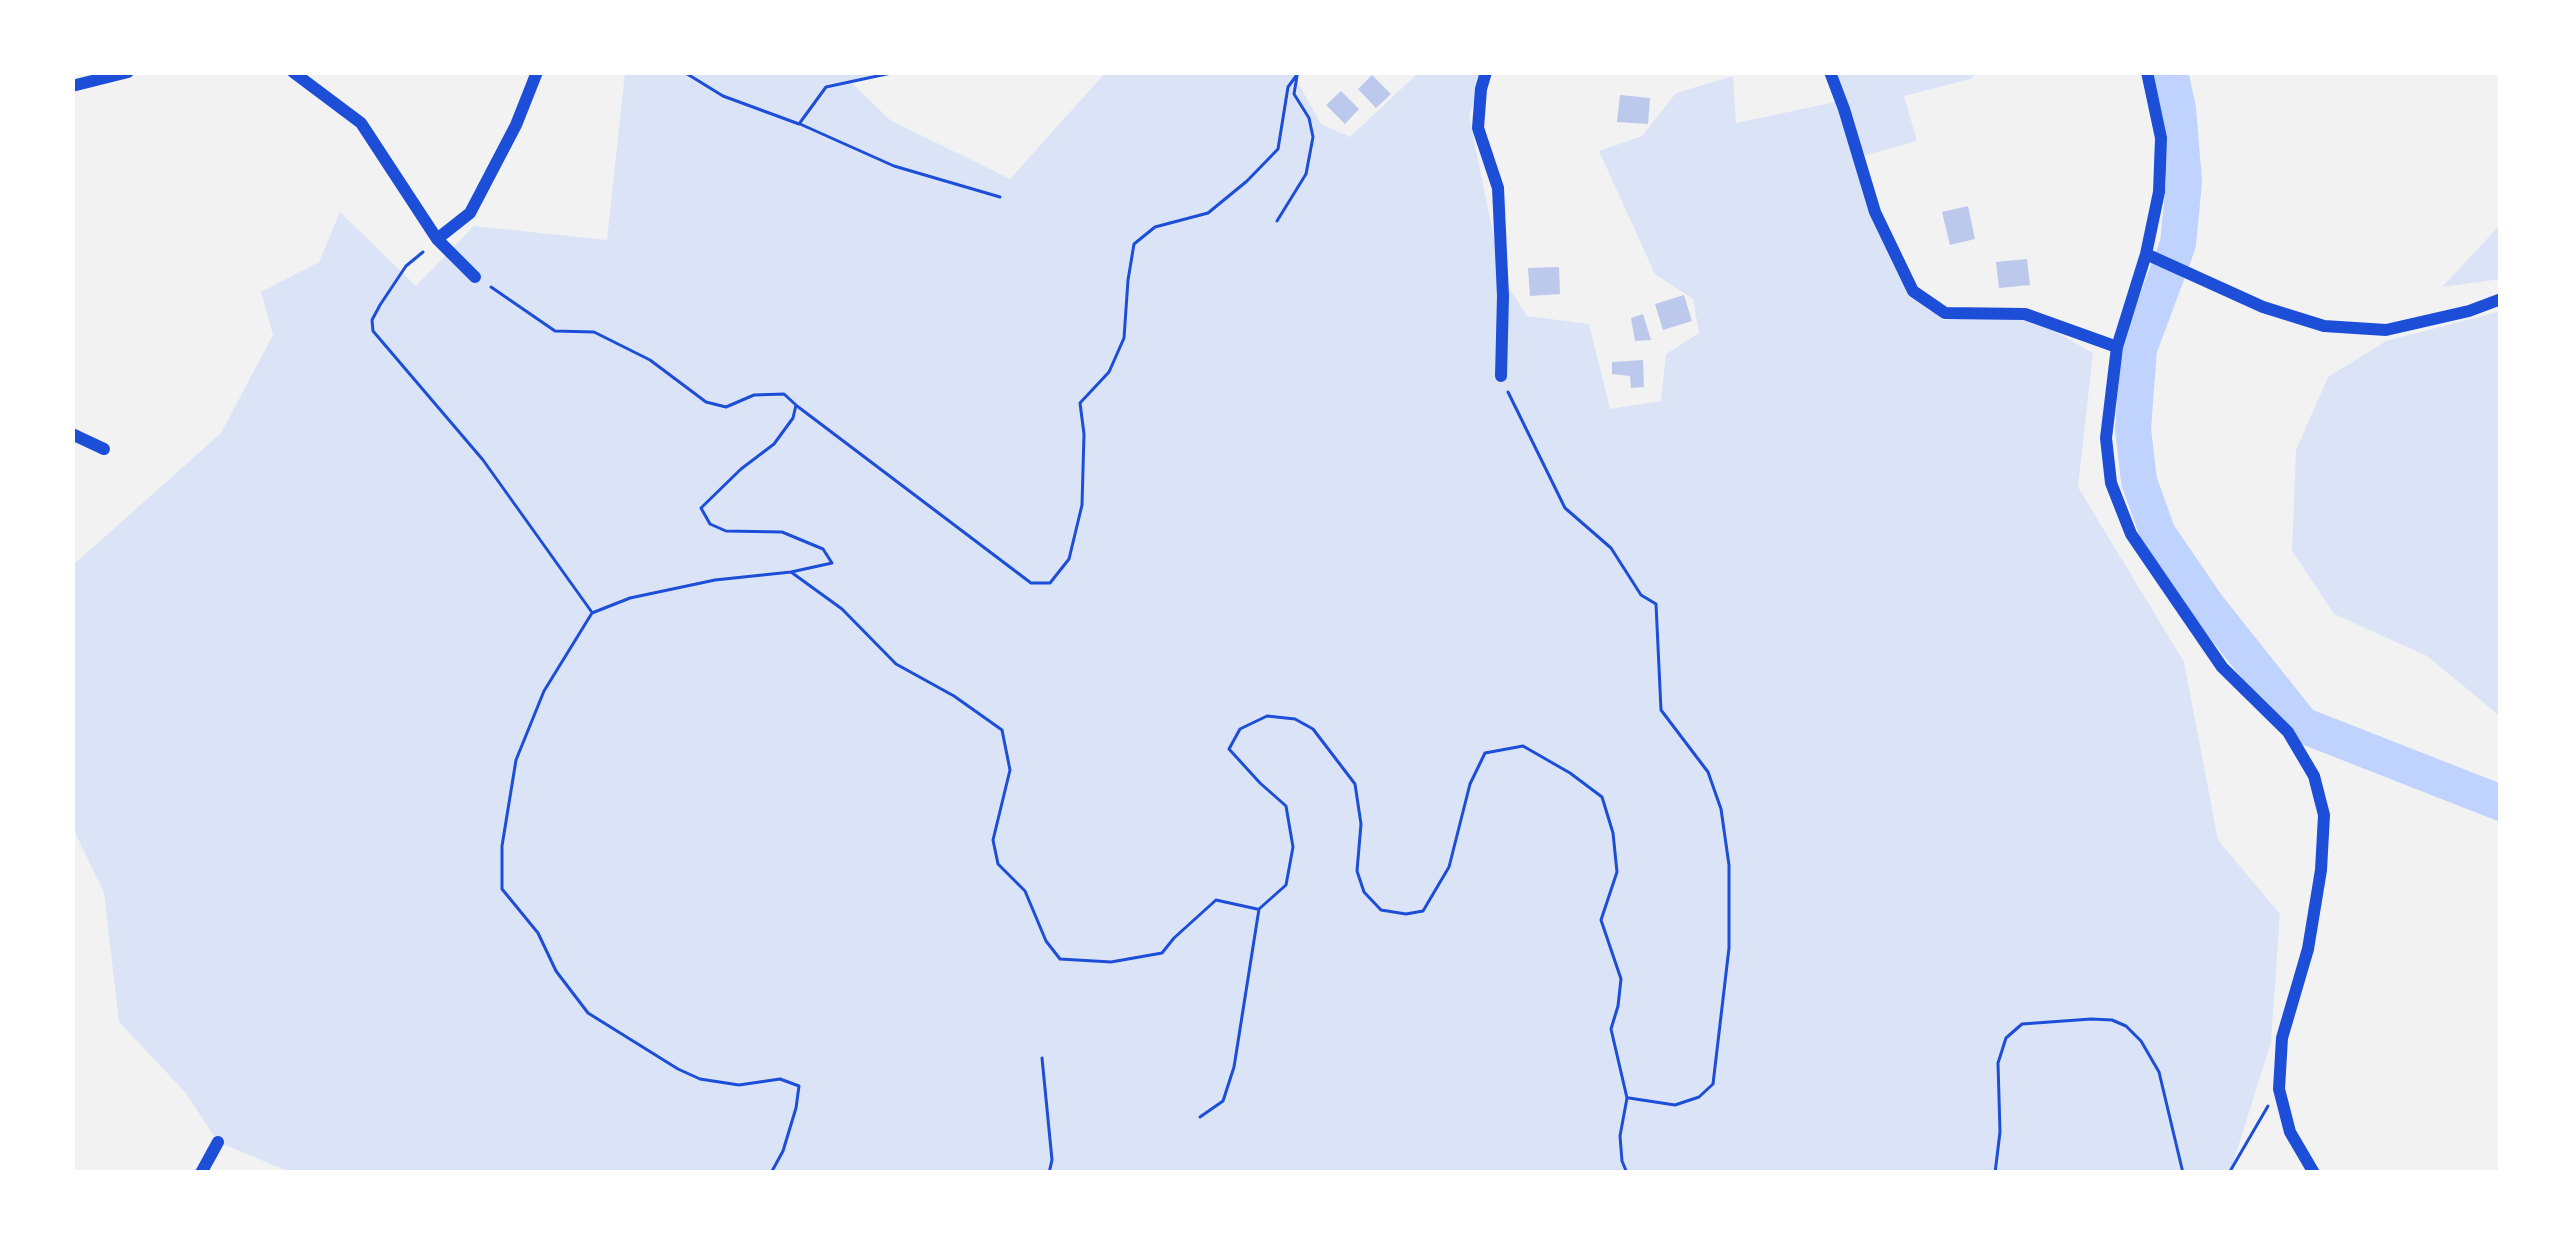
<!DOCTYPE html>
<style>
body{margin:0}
#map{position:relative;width:2573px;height:1245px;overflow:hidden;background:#f2f2f2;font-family:Roboto,sans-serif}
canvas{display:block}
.frame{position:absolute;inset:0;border:75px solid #fff;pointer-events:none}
</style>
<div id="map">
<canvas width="2573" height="1245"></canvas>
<div class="frame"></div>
</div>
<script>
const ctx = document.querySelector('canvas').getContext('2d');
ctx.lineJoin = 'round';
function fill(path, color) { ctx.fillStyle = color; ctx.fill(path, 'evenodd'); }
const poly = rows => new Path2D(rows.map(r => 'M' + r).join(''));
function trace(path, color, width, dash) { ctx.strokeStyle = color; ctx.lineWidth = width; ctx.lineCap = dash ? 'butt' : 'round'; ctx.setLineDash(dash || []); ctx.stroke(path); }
fill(poly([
 [625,72,883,72,851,82,890,120,1010,179,1106,72,1292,72,1321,124,1350,137,1419,72,1484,72,1469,116,1502,277,1527,316,1589,324,1610,409,1661,401,1666,354,1699,333,1693,299,1655,274,1599,151,1642,136,1676,93,1733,76,1736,123,1840,101,1830,72,1978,72,1971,79,1904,96,1917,141,1859,157,1913,291,1943,320,2025,314,2093,353,2078,487,2184,662,2218,840,2280,914,2271,1042,2230,1173,292,1173,218,1142,185,1092,119,1022,104,893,72,826,72,566,221,433,273,335,261,292,319,262,340,212,416,286,474,226,607,240],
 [2501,224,2501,279,2442,287],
 [2501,311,2501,717,2427,656,2334,614,2292,551,2296,450,2328,377,2386,341]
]), '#dbe4f7');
trace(poly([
 [2170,72,2178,109,2184,182,2178,244,2139,349,2133,429,2139,481,2158,534,2208,607,2302,725,2501,803]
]), '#bfd3fe', 36);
fill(poly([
 [1372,75,1391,94,1376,108,1358,89],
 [1341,91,1359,109,1345,124,1326,105],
 [1620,95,1650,98,1648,124,1617,122],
 [1968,206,1975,239,1950,245,1942,212],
 [2027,259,2030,285,1999,288,1996,262],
 [1559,267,1560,294,1530,296,1528,268],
 [1684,295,1692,321,1663,330,1655,304],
 [1643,314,1651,340,1635,341,1631,318],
 [1643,360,1644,387,1631,388,1630,376,1612,374,1612,362]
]), '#bdc9ec');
trace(poly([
 [684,72,723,96,799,124,826,87,896,72],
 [800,124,894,166,1000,197],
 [1277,221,1306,174,1313,137,1309,118,1294,94,1297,76],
 [423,252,406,266,380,305,372,320,373,331,483,460,591,611],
 [491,287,555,331,594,332,650,360,706,402,726,407,754,395,784,394,796,405,793,418,774,444,741,469,701,508,710,524,726,531,782,532,823,549,832,563,791,572,715,580,630,598,592,613,544,691,516,760,502,846,502,889,538,933,556,971,588,1013,678,1069,700,1079,739,1085,780,1079,799,1086,796,1108,783,1151,771,1173],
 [1508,392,1565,508,1611,548,1641,595,1656,604,1661,710,1708,772,1721,809,1729,865,1729,948,1713,1084,1699,1097,1675,1105,1629,1098],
 [797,406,1031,583,1050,583,1069,559,1082,505,1084,434,1080,403,1109,372,1124,338,1128,280,1134,244,1155,227,1208,213,1247,181,1278,149,1288,87,1299,72],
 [791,572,842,609,896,664,954,696,1002,730,1010,770,993,840,998,864,1025,891,1046,941,1060,959,1111,962,1162,953,1174,938,1216,900,1257,909],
 [1042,1058,1052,1160,1049,1173],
 [1200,1117,1223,1101,1234,1067,1259,909,1286,885,1293,847,1286,806,1260,783,1229,749,1240,729,1267,716,1295,719,1313,729,1355,784,1361,824,1357,871,1364,892,1381,910,1406,914,1423,911,1449,867,1470,784,1485,753,1523,746,1570,773,1602,797,1613,833,1617,872,1601,920,1621,979,1618,1006,1611,1029,1627,1098,1620,1136,1622,1161,1627,1173],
 [1995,1173,2000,1132,1998,1063,2006,1038,2022,1024,2091,1019,2112,1020,2126,1026,2141,1041,2159,1072,2183,1173],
 [2229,1173,2268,1106]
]), '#1d4ed8', 3);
trace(poly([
 [293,72,361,123,437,239,475,277],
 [1486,72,1481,89,1478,128,1498,188,1503,296,1501,376],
 [1830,72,1844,109,1875,212,1913,291,1945,313,2025,314,2117,347],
 [2147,72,2161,138,2159,192,2146,254,2117,347,2106,438,2111,483,2131,534,2161,578,2222,667,2288,732,2314,776,2324,815,2321,870,2308,949,2282,1038,2279,1089,2290,1132,2314,1173],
 [72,86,128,72],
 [437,239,470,213,516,125,537,72],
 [2146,254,2263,307,2324,326,2386,330,2469,311,2501,299],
 [72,434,104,449],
 [201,1173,218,1142]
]), '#1d4ed8', 12);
</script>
